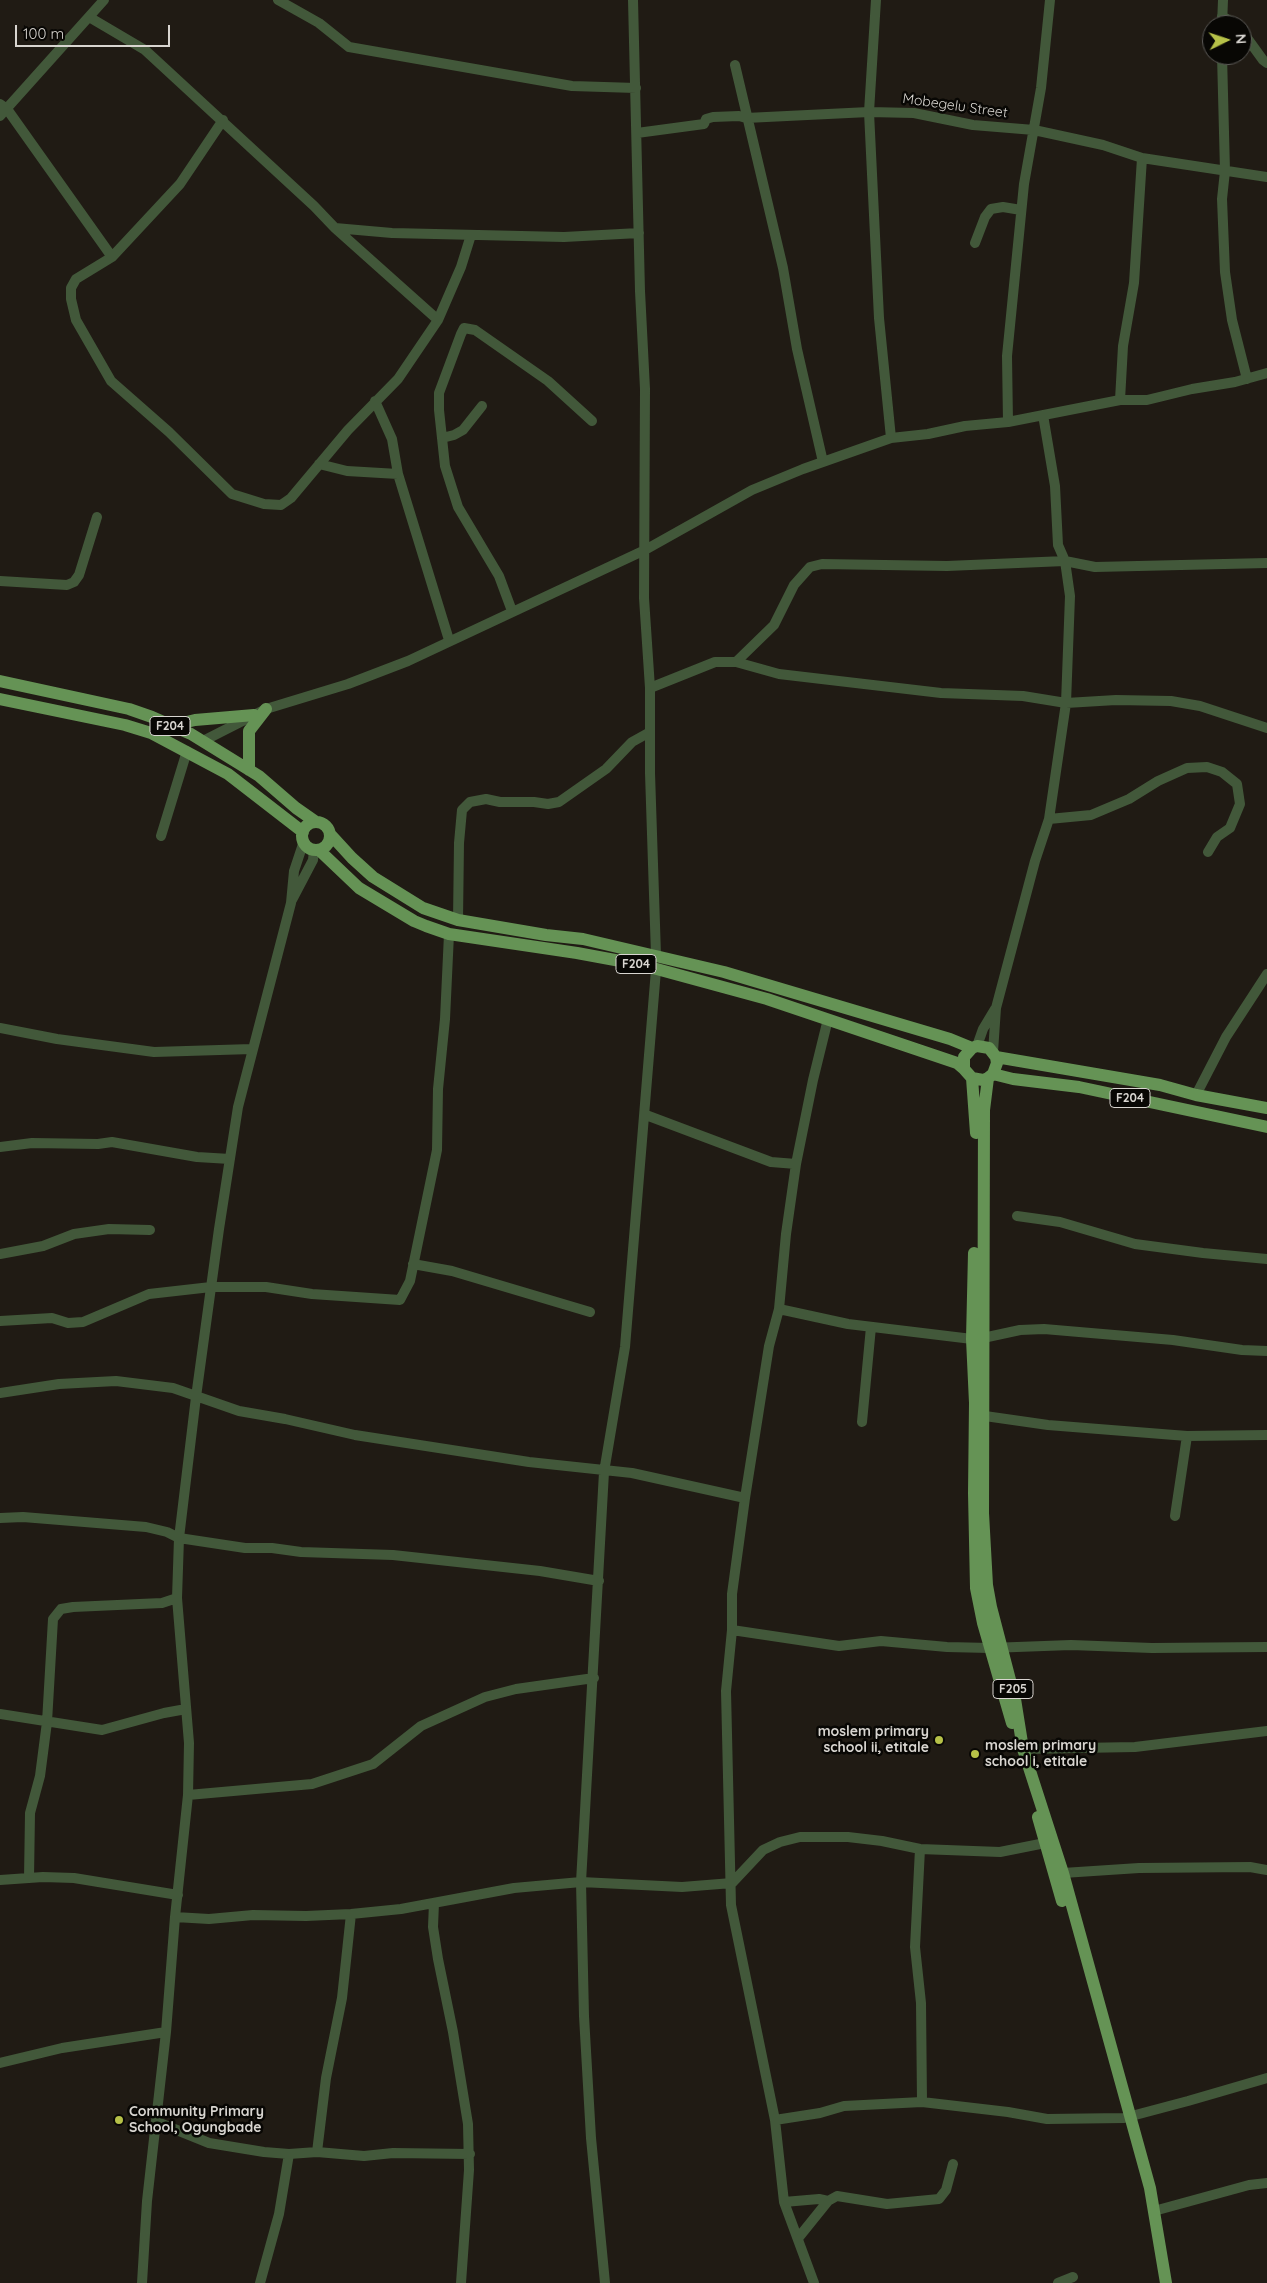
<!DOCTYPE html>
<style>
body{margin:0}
#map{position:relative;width:1267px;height:2283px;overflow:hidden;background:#201b14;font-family:Quicksand,sans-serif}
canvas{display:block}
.north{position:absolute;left:1202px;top:15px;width:50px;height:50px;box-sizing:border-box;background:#080704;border:1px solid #5b5956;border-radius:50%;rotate:86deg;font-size:14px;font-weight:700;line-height:20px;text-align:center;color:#d8d5d0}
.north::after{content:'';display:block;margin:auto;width:18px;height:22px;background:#b6c148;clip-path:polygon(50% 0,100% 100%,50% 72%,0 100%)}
.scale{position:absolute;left:15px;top:25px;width:155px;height:22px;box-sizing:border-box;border:2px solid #d8d5d0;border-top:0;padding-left:6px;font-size:15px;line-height:18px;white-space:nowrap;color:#d8d5d0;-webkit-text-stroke:4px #080704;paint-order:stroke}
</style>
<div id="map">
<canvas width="1267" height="2283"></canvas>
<div class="north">N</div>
<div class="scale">100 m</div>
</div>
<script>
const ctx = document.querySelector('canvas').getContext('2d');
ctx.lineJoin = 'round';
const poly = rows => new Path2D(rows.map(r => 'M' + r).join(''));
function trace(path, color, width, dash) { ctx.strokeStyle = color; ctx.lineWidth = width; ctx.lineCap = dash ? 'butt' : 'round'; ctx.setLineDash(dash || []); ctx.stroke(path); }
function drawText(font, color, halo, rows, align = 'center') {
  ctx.font = font + ' Quicksand,sans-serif'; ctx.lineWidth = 5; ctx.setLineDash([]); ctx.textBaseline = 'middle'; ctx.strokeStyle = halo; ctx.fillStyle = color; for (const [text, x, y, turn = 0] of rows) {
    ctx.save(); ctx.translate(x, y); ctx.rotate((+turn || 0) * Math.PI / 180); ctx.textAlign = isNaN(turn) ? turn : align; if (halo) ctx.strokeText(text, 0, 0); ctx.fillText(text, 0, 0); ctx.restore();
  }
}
trace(poly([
 [278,0,319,23,349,47,572,86,636,88],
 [633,0,640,291,645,389,644,598,650,688,650,773,656,955],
 [876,0,869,112,879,318,891,438],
 [1222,16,1236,25],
 [89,17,145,50,314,206,335,228,438,320],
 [1222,25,1223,0],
 [1242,31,1263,60,1267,63],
 [1222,55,1225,171,1222,199,1225,272,1232,320,1247,379],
 [735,65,783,268,797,349,823,462],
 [0,104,7,109,112,257],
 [0,116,104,0],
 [223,120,180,184,112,257,76,279,71,288,71,299,76,320,111,381,169,432,232,494,264,504,281,505,291,498,348,430,398,379,438,320,461,267,471,235],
 [637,133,704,124,706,119,713,117,739,116,746,118,869,112,914,113,973,125,1034,130,1103,145,1142,158,1267,177],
 [335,228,392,233,564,237,639,233],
 [975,243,985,217,991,209,1003,207,1021,210],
 [1120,400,1123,346,1134,283,1142,158],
 [375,401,392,439,398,474,449,640],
 [1008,422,1007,356,1024,184,1041,88,1050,0],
 [442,438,454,435,463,430,482,406],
 [319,464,347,471,398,474],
 [0,581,67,585,74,582,79,575,97,517],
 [512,611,499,576,458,507,445,466,439,410,439,393,461,334,464,328,475,330,548,381,592,421],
 [736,662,779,674,941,693,1023,696,1066,703,1116,700,1171,701,1200,706,1267,728],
 [650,688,715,662,736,662,774,625,794,585,810,567,822,564,947,566,1065,561,1095,567,1267,563],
 [203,741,266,709,348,684,408,661,645,550,752,490,803,469,891,438,928,434,965,426,1008,422,1120,400,1147,400,1192,389,1235,382,1267,373],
 [1049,819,1091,815,1129,799,1158,781,1187,768,1207,767,1222,772,1237,784,1240,804,1230,828,1217,837,1208,852],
 [161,836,187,751],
 [292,900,313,860,314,850],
 [458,920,459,843,462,810,470,802,486,799,500,802,534,802,548,804,559,802,606,769,632,742,650,732],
 [0,1028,57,1039,154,1052,252,1049],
 [977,1046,983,1029,995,1009],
 [993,1052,996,1008,1035,861,1049,819,1066,703,1070,596,1065,561,1058,545,1055,486,1043,415],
 [1196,1095,1226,1037,1267,974],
 [646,1115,771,1162,796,1164],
 [0,1147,32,1143,98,1144,112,1142,197,1157,230,1159],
 [1017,1216,1060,1222,1135,1244,1203,1253,1267,1259],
 [0,1254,43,1246,74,1234,109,1229,150,1230],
 [413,1264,452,1271,590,1312],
 [779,1309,848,1324,972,1339],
 [0,1321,52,1318,68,1323,83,1322,149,1294,211,1287,266,1287,312,1294,400,1300,410,1281,437,1150,438,1089,445,1019,449,934],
 [983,1338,1020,1330,1044,1329,1173,1340,1242,1350,1267,1351],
 [0,1393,59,1384,116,1381,173,1388,239,1411,285,1419,355,1435,529,1462,632,1473,745,1498],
 [985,1416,1048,1425,1187,1436,1267,1435],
 [862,1422,871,1327],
 [1175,1516,1187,1436],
 [0,1518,23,1517,146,1527,167,1532,179,1538,245,1548,272,1548,301,1552,393,1555,540,1571,599,1581],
 [732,1630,839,1646,881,1641,947,1647,990,1648,1071,1645,1152,1648,1267,1647],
 [0,1714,102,1730,164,1713,186,1709],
 [1023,1749,1135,1747,1267,1731],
 [188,1795,312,1784,373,1764,421,1726,485,1697,516,1689,594,1678],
 [920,1849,915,1947,921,2003,922,2102],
 [1063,1873,1139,1868,1250,1867,1267,1870],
 [29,1878,30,1813,40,1776,47,1722,53,1619,61,1609,73,1607,162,1603,177,1598],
 [0,1880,43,1877,74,1878,178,1895],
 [434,1903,433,1927,438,1959,453,2032,468,2124,469,2170,461,2283],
 [175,1917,209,1919,253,1915,306,1916,351,1914,401,1909,514,1888,581,1882,682,1887,732,1883,763,1850,780,1842,800,1837,848,1837,882,1841,920,1849,1000,1852,1045,1843],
 [0,2063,62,2048,166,2032],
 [775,2120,820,2113,844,2106,922,2102,1008,2112,1047,2119,1124,2118,1188,2101,1267,2078],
 [157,2122,209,2143,264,2152,289,2154,317,2152,364,2156,393,2153,470,2154],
 [317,2152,326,2078,342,1998,351,1914],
 [784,2202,819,2199,828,2201],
 [1154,2211,1249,2185,1267,2183],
 [799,2237,828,2201,837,2196,887,2204,939,2199,946,2190,953,2164],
 [142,2283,147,2201,166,2032,175,1917,188,1795,189,1743,177,1598,179,1538,196,1397,219,1229,238,1107,291,903,294,871,304,841],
 [260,2283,279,2214,289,2154],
 [605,2283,591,2138,584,2016,581,1882,604,1472,625,1347,656,970],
 [814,2283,784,2202,775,2120,731,1905,726,1691,732,1630,732,1594,745,1498,769,1346,779,1309,786,1234,796,1164,813,1080,828,1019],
 [1058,2283,1073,2277]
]), '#42583a', 10);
trace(poly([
 [0,681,129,709,152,717,191,734,259,776,296,808,316,822],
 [0,699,125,725,151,733,228,774,303,832],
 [170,726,195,720,254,715],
 [249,770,249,731,266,709],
 '302 836a14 14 0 1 1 28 0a14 14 0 1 1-28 0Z',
 [330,834,352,858,373,877,423,908,458,920,546,935,583,939,724,972,950,1039,972,1048],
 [319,850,359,888,414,921,426,926,449,934,577,953,642,965,767,999,957,1063,964,1069],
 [996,1057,1160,1085,1196,1095,1267,1108],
 [993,1074,1013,1079,1079,1087,1267,1127],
 [972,1078,976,1133],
 [988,1078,983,1080,972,1078,964,1069,964,1057,972,1048,977,1046,989,1048,996,1057,997,1063,993,1074,988,1078,984,1110,983,1513,987,1585,991,1607,1015,1699,1023,1749,1063,1873,1150,2188,1166,2283],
 [974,1253,972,1339,975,1403,974,1493,976,1588,983,1623,1012,1723],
 [1038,1817,1062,1901]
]), '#659355', 12);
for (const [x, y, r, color] of [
 [939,1740,5,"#b6c148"],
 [975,1754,5,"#b6c148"],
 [119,2120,5,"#b6c148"]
]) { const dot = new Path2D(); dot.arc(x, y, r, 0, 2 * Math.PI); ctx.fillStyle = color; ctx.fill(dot); trace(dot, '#080704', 2); }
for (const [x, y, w] of [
 [170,726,40],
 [636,964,40],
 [1130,1098,40],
 [1013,1689,40]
]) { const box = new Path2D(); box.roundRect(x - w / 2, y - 9.5, w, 19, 4); ctx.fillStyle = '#080704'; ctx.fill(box); trace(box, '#d8d5d0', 1); }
drawText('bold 12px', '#d8d5d0', null, [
 ["F204",170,726],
 ["F204",636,964],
 ["F204",1130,1098],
 ["F205",1013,1689]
]);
drawText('14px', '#d8d5d0', '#080704', [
 ["Mobegelu Street",955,106,8]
]);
drawText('bold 14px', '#d8d5d0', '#080704', [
 ["moslem primary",929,1732,"right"],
 ["school ii, etitale",929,1748,"right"],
 ["moslem primary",985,1746],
 ["school i, etitale",985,1762],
 ["Community Primary",129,2112],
 ["School, Ogungbade",129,2128]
], 'left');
</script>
